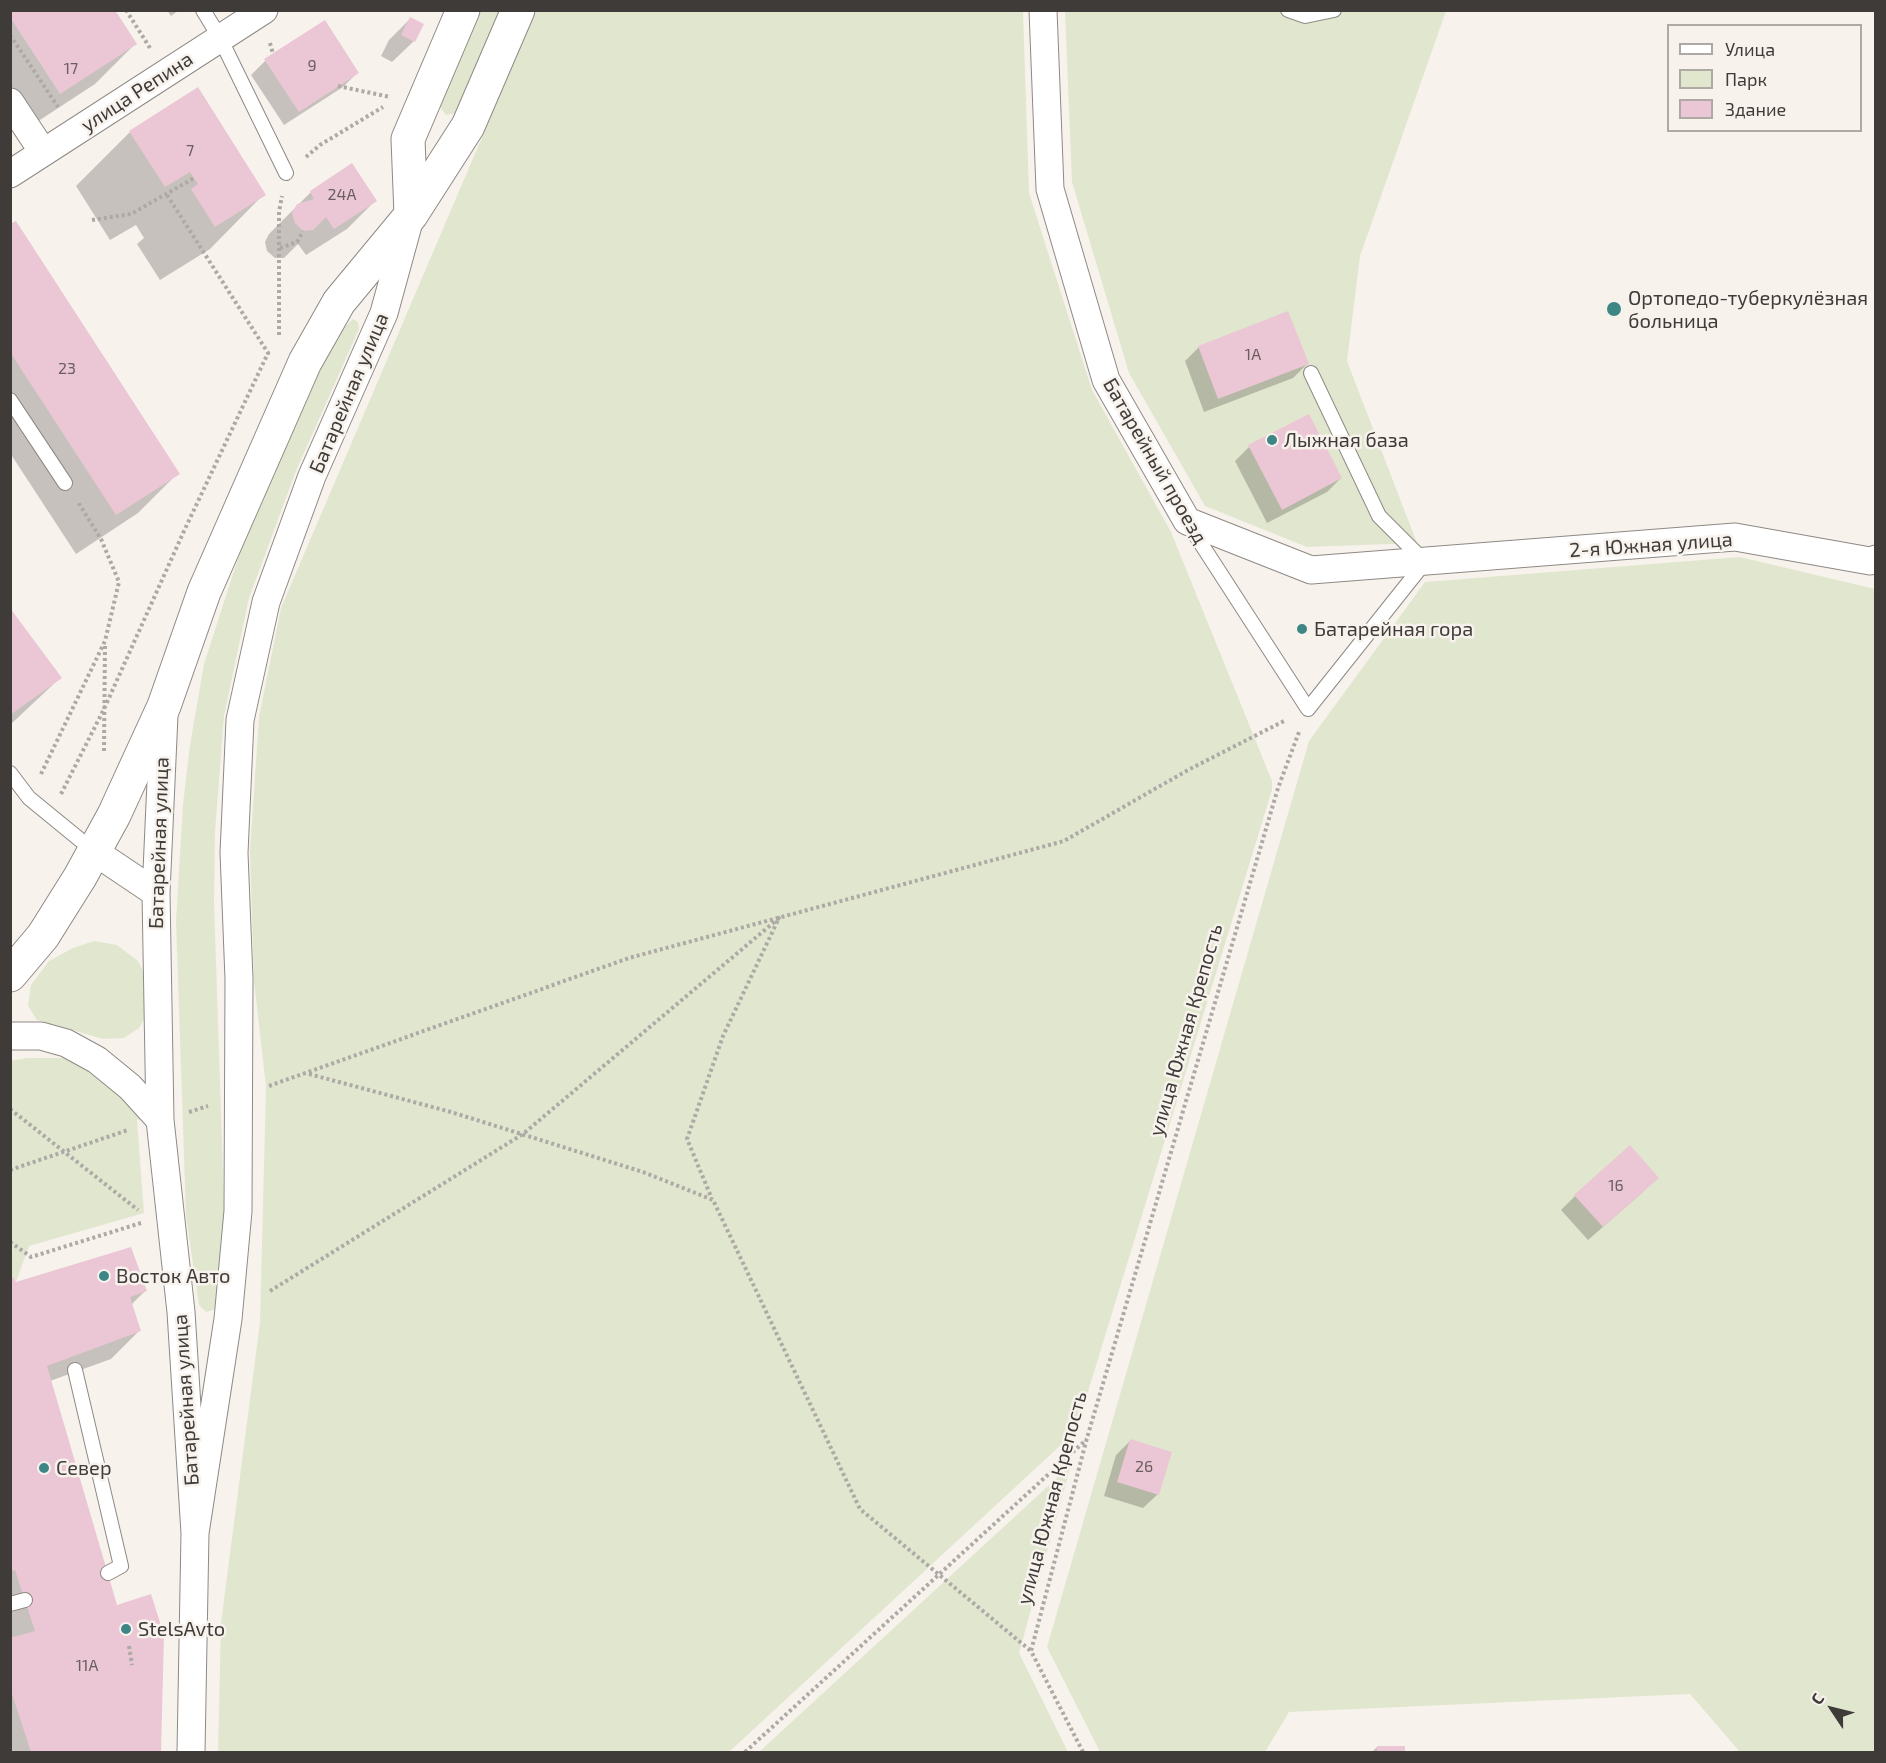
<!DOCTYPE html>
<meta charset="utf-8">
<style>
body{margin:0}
#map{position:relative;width:1886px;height:1763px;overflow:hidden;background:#f8f2ed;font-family:"Exo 2",sans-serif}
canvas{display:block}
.frame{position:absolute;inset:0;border:12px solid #3e3b39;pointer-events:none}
.legend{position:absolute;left:1667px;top:24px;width:195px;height:108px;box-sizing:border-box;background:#f8f2ed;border:2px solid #aea9a5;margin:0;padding:8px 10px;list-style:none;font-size:18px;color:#3e3b39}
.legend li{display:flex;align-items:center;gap:12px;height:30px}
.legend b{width:30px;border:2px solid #aea9a5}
.north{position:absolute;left:1802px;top:1679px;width:60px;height:60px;-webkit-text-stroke:4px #f8f2ed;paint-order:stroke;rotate:305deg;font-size:16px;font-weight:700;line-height:24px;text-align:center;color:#3e3b39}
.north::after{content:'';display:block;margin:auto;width:21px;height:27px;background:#3e3b39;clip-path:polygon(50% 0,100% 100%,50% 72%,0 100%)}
</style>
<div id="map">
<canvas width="1886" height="1763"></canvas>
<div class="frame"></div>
<ul class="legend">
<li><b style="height:8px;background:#fff"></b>Улица</li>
<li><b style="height:16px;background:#e1e7ce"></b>Парк</li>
<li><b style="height:16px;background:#ebc6d4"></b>Здание</li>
</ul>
<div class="north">С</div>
</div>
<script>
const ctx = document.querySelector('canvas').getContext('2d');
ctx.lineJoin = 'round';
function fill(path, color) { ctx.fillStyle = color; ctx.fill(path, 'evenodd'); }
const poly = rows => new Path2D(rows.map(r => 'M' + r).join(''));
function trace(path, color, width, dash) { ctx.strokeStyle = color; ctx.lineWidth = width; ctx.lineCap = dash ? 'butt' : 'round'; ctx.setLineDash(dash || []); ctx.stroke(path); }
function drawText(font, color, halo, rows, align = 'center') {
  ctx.font = font + ' "Exo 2",sans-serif'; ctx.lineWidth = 5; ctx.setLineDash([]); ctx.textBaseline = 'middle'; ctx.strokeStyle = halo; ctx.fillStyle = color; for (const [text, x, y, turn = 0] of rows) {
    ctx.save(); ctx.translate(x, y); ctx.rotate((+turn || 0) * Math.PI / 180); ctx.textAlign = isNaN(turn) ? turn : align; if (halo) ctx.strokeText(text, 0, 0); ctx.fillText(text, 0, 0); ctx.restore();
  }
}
fill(poly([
 [481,11,502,11,457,113,446,115,439,106],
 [536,11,1023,11,1029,193,1092,390,1171,532,1272,781,1272,790,1076,1431,729,1752,218,1752,221,1623,260,1322,266,1087,254,981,250,851,259,717,281,608],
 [1065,11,1446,11,1360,256,1347,361,1417,543,1307,547,1205,506,1129,373,1072,182],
 [353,319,358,322,359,329,296,471,249,598,224,716,215,832,214,901,225,1234,220,1302,213,1310,206,1312,199,1305,186,1216,176,921,183,804,190,745,204,664,241,549,331,340],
 [1740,557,1875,589,1875,1752,1740,1752,1690,1694,1289,1712,1265,1752,1100,1752,1047,1647,1309,741,1425,582],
 [94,941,117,945,138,961,146,976,147,1014,139,1028,124,1038,103,1039,37,1020,28,1006,31,985,49,961,73,948],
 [27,1058,68,1058,103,1077,142,1119,137,1120,144,1213,29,1246,16,1282,10,1273,10,1061],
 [1071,1465,1019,1653,1068,1752,759,1752]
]), '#e1e7ce');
fill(poly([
 [10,10,135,44,95,84,20,133,10,118],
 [167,10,179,10,171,16],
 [410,19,414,41,392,62,381,56,389,40],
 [324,22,357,73,343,87,284,125,251,75,265,61],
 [130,132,264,194,210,249,160,280,137,244,144,238,136,225,110,240,76,186],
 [311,192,375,201,347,229,306,255,298,244,284,258,275,258,267,251,265,242,269,234],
 [10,226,178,473,138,513,76,554,10,453],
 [1199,347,1307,364,1293,378,1204,412,1185,361],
 [1249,447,1341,478,1327,492,1267,523,1235,461],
 [10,610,60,678,10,725],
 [1643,1192,1588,1240,1561,1210,1575,1196],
 [10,1276,16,1284,145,1291,131,1305,139,1331,111,1359,50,1381,116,1607,162,1636,160,1752,10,1752],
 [1130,1441,1158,1494,1143,1508,1104,1496,1116,1455],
 [1377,1747,1403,1747,1403,1752,1372,1752]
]), '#0003');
fill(poly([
 [10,10,115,10,137,44,60,94,10,17],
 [410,17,424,24,415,42,401,35],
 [325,20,359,73,299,112,264,59],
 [198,87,266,195,215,227,191,189,198,184,190,172,165,187,129,131],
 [352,163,377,201,334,229,326,217,313,230,303,231,295,223,292,213,297,204,314,199,310,191],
 [16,221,180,474,116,515,10,352,10,224],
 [1288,311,1309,364,1218,399,1198,346],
 [1309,414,1342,478,1282,510,1248,445],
 [10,608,62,678,10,715],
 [1630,1145,1659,1178,1603,1227,1574,1195],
 [131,1247,147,1291,130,1297,141,1331,47,1366,117,1605,151,1594,164,1635,161,1752,31,1752,10,1688,10,1638,35,1631,15,1570,10,1571,10,1273,16,1282],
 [1130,1439,1172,1452,1159,1495,1117,1482],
 [1377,1746,1405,1746,1405,1752,1377,1752]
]), '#ebc6d4');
const service = poly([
 [203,10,220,38,286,173],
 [1288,10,1305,16,1334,10],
 [10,400,65,483],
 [1189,525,1308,709,1425,562,1379,516,1311,373],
 [10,773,29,798,95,852],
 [75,1370,121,1566,108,1573],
 [10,1604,25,1600]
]);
const minor = poly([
 [1043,10,1050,189,1106,380,1187,521,1311,570,1735,537,1870,561,1876,559],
 [10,102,43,152],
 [10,174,264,10],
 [164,715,156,893,160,1120,181,1312,195,1533,191,1752],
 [95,852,156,893],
 [10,1036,41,1036,66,1043,97,1060,130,1087,160,1120],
 [195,1533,228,1319,238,1211,239,979,234,853,240,720,266,602,312,476,384,313,410,218]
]);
const tertiary = poly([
 [411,215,408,139,463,10],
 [10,975,43,936,80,877,114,815,164,706,204,592,305,362,339,302,411,215,468,126,518,10]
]);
trace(service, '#8f8985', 16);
trace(minor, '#8f8985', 29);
trace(tertiary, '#8f8985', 35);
trace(poly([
 [126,10,150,48],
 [10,35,58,107],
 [270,43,273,54],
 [338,86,390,97],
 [306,157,320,145,383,107],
 [167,195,270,356],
 [92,220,131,214,194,178],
 [280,248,297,242,303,231],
 [279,335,279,212,282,196],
 [104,751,105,645],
 [41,774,105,641,119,582,101,539,78,502],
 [61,794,104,709,184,531,268,353],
 [309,1074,451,1112,643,1172,713,1200,860,1509,1031,1651],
 [269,1086,629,958,1064,841,1188,770,1286,720],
 [10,1109,138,1210],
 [189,1112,208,1106],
 [10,1170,128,1130],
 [10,1242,31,1257,141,1223],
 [270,1291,523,1134,779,918,723,1036,687,1139,712,1199],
 [129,1646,132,1665],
 [745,1752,1087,1439],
 [1083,1752,1031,1651,1087,1438,1278,788,1299,732]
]), '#ada9a5', 4, [3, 3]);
trace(service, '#fff', 14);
trace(minor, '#fff', 27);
trace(tertiary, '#fff', 33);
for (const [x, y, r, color] of [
 [1614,309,8,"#3e8686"],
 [1272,440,6,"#3e8686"],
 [1302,629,6,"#3e8686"],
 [104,1276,6,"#3e8686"],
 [44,1468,6,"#3e8686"],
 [126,1629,6,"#3e8686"]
]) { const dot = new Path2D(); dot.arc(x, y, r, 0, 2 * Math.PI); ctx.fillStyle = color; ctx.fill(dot); trace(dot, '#f8f2ed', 2); }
drawText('16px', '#695e60', null, [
 ["9",312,66],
 ["17",71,69],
 ["7",190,151],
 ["24А",342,195],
 ["1А",1253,355],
 ["23",67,369],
 ["16",1616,1186],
 ["26",1144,1467],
 ["11А",87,1666]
]);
drawText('20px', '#3e3b39', '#f8f2ed', [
 ["улица Репина",137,92,-33],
 ["Батарейная улица",349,393,-67],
 ["Батарейный проезд",1155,461,60],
 ["2-я Южная улица",1651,545,-4],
 ["Батарейная улица",159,843,-88],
 ["улица Южная Крепость",1186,1030,-74],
 ["Батарейная улица",186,1400,-94],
 ["улица Южная Крепость",1052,1498,-75]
]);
drawText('20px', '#3e3b39', '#f8f2ed', [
 ["Ортопедо-туберкулёзная",1628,298],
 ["больница",1628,321],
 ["Лыжная база",1284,440],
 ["Батарейная гора",1314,629],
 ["Восток Авто",116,1276],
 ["Север",56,1468],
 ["StelsAvto",138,1629]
], 'left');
</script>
